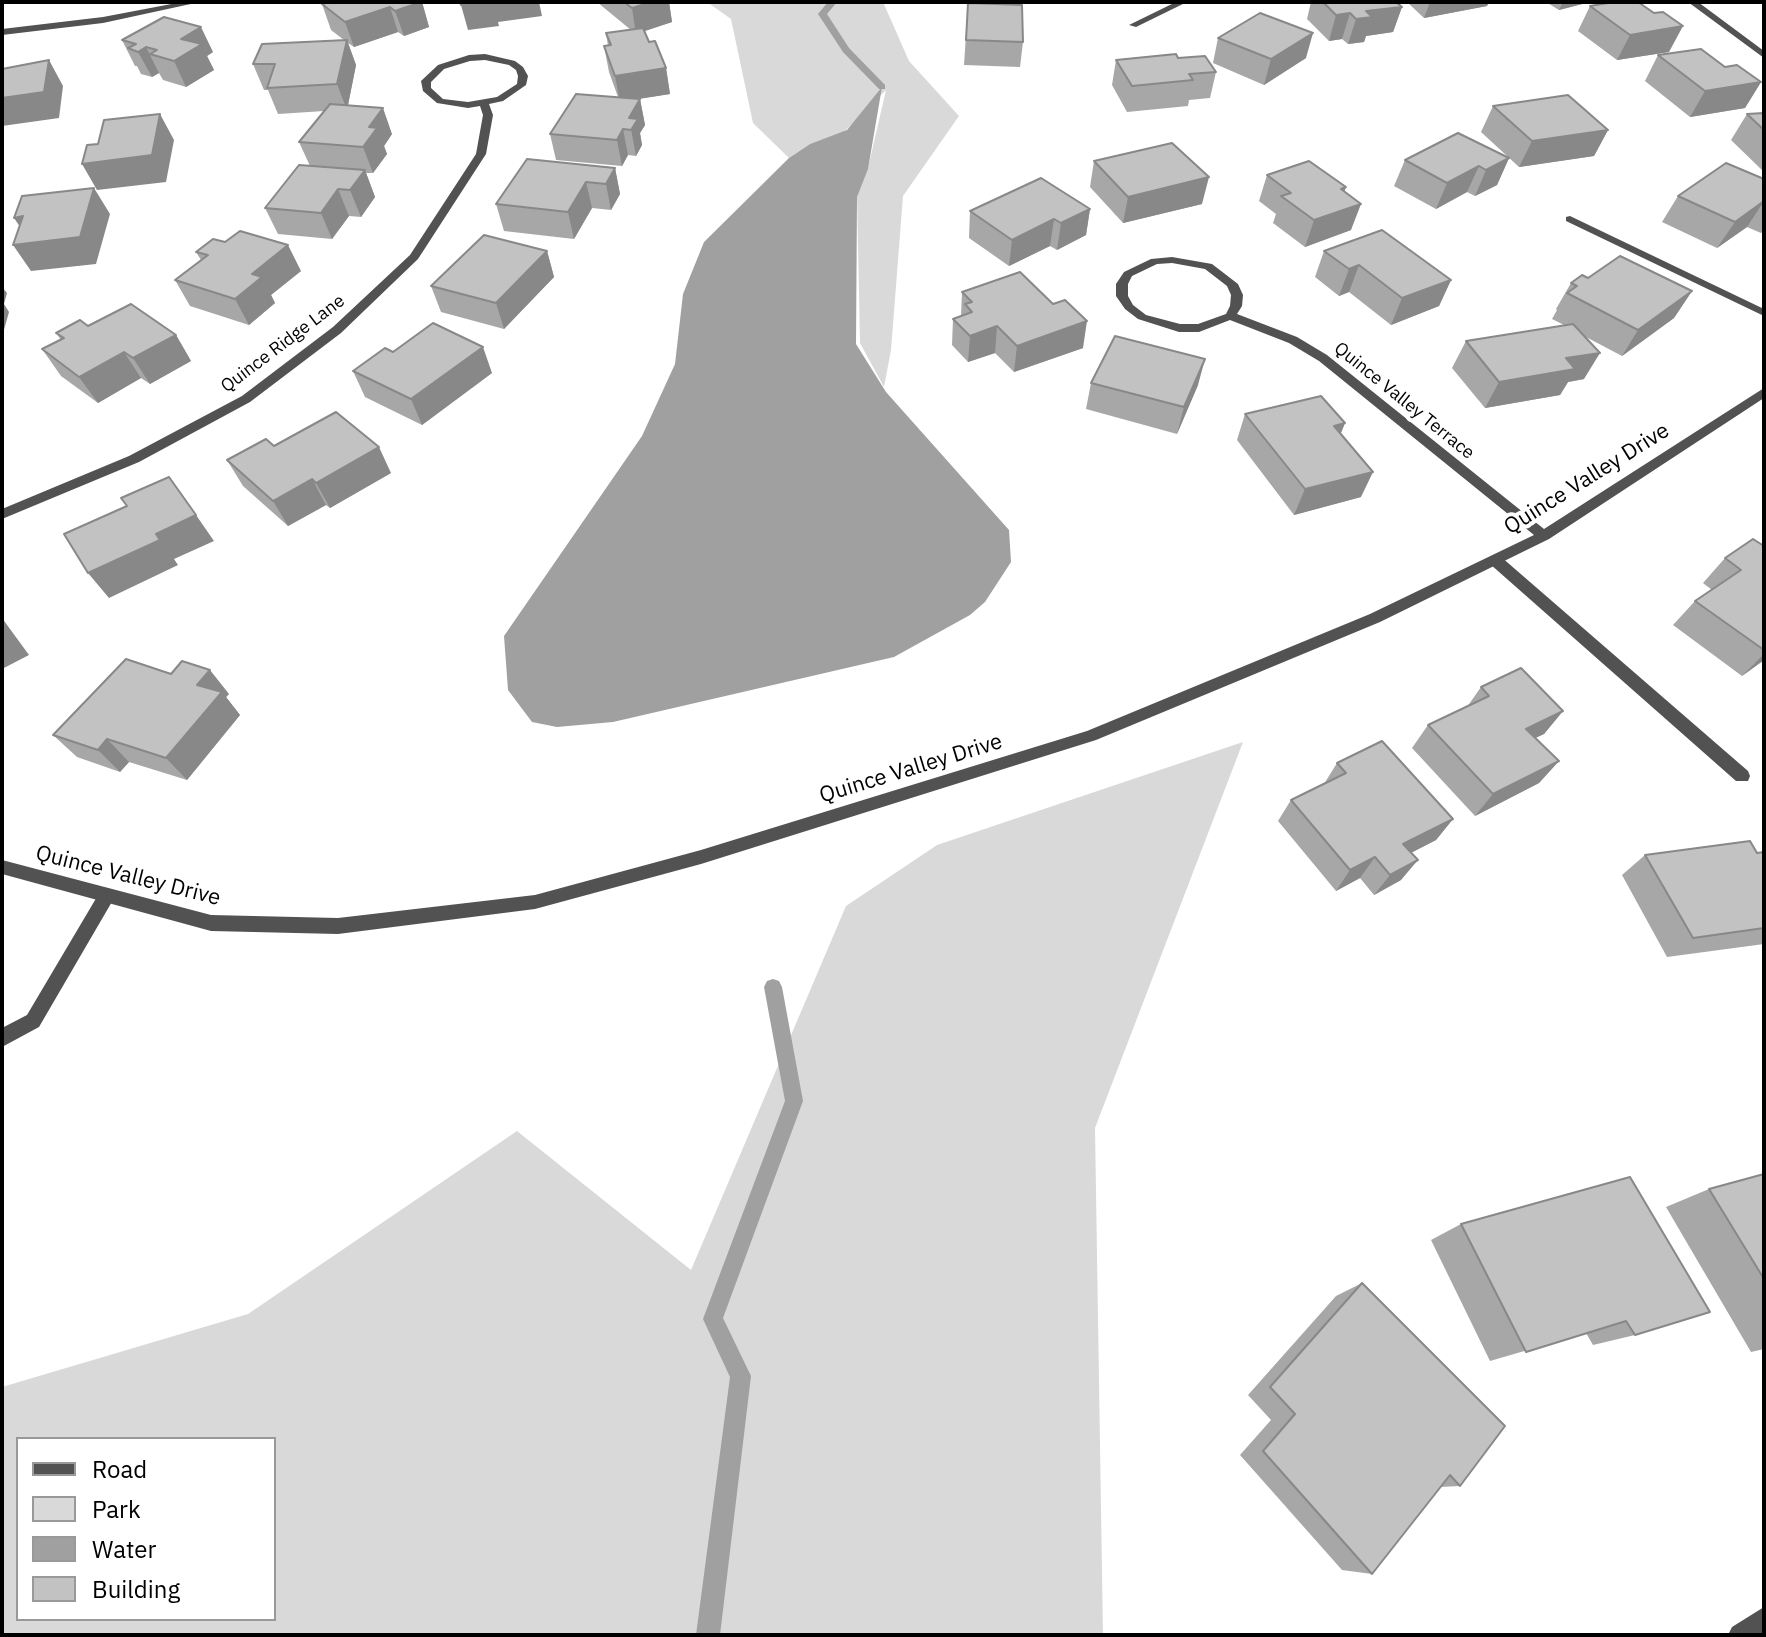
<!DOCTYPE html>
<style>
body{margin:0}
#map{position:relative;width:1766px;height:1637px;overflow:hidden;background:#fff;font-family:"IBM Plex Sans",sans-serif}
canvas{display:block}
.frame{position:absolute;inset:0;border:4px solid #000;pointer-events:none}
.legend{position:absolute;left:16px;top:1437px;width:260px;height:184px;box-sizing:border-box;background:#fff;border:2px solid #999;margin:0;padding:10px 14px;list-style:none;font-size:24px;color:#000}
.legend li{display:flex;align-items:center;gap:16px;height:40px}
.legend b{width:40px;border:2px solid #999}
</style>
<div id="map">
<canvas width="1766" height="1637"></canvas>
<div class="frame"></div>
<ul class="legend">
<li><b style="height:10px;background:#525252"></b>Road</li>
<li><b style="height:22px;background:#d9d9d9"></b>Park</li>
<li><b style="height:22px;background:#a0a0a0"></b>Water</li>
<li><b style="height:22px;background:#c2c2c2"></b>Building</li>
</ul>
</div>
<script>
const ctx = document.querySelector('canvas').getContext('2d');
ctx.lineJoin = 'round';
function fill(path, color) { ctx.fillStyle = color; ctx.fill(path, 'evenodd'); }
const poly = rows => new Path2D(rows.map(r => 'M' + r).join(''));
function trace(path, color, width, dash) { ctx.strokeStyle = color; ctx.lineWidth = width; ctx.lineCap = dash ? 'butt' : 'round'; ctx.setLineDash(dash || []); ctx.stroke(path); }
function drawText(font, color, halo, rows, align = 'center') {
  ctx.font = font + ' "IBM Plex Sans",sans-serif'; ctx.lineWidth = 8; ctx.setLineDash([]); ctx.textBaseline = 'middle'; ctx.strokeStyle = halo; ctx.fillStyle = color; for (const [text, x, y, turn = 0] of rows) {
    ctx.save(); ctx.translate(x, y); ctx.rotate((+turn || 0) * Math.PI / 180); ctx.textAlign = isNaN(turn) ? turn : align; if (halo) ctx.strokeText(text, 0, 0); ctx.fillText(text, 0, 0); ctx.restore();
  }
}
fill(poly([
 [707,2,883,2,909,61,959,116,903,196,891,350,884,387,860,343,857,196,868,168,886,90,844,132,810,144,789,158,753,123,731,19],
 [1243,742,1095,1128,1103,1635,2,1635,2,1387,248,1314,517,1131,691,1270,846,906,937,845],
 [18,1439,274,1439,274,1619,18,1619]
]), '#d9d9d9');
fill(poly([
 [882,87,868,169,857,197,856,344,886,392,1009,530,1011,562,985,602,970,615,894,657,613,722,557,727,532,722,508,690,504,636,642,436,675,364,683,294,704,242,789,158,810,144,847,130]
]), '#a0a0a0');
fill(poly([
 [828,2,837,2,827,14,849,48,885,85,885,89,879,89,843,52,818,14,828,2],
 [773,979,779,981,782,987,803,1101,723,1318,751,1376,720,1635,696,1635,730,1377,703,1319,785,1101,764,987,767,981,773,979]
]), '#a0a0a0');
fill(poly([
 [1570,216,1764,309,1764,316,1566,221,1566,217,1570,216],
 [1495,555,1500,556,1748,771,1750,776,1748,781,1736,781,1490,564,1488,560,1495,555],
 [107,888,113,890,115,895,113,900,39,1027,2,1047,2,1028,27,1015,101,890,107,888]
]), '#525252');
fill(poly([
 [182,2,200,2,103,23,2,35,2,29,103,17,182,2],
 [1176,2,1187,2,1136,27,1129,25,1176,2],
 [1688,2,1698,2,1764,51,1764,58,1688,2],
 [485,54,515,61,523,67,528,76,526,85,503,101,489,104,493,115,486,154,418,259,341,333,250,402,139,462,2,519,2,509,129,456,242,396,333,327,410,255,476,154,483,115,480,106,468,108,437,103,423,91,421,81,438,65,469,55,485,54],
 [485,60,509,65,516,70,518,76,517,84,497,97,468,102,443,99,431,88,431,82,444,69,470,61,485,60],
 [1172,257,1212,264,1238,284,1243,295,1242,306,1237,314,1297,337,1327,355,1544,529,1764,388,1764,398,1549,539,1380,622,1096,740,701,864,535,909,338,934,211,931,2,874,2,860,211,915,338,918,535,895,701,850,1087,731,1370,614,1534,535,1319,361,1289,343,1230,320,1199,332,1179,332,1138,319,1125,309,1116,296,1116,284,1124,272,1151,259,1172,257],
 [1172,263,1205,269,1227,286,1231,295,1230,306,1226,314,1198,324,1180,324,1146,315,1133,305,1128,296,1128,284,1132,276,1157,264,1172,263],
 [1764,1607,1764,1633,1761,1635,1728,1635,1732,1627,1764,1607]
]), '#525252');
fill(poly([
 [422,2,429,27,404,36,398,32,354,47,348,43,356,65,348,105,392,134,384,146,387,154,373,173,366,173,375,197,361,217,349,216,332,239,278,234,265,208,310,166,299,142,324,111,278,114,268,90,264,90,253,64,344,40,331,30,322,4],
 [597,2,669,2,672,22,644,31,649,42,666,68,670,94,637,99,640,99,645,125,640,133,642,145,636,156,628,155,622,166,556,160,550,134,618,97,609,72,604,46,608,46,606,33,631,30],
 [957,2,1006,2,1004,4,1023,42,1020,67,964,65,968,4],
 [1311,2,1396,2,1402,7,1393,32,1366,36,1364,42,1348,44,1342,39,1329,41,1307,19],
 [1407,2,1489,2,1487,6,1424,18],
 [1546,2,1590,2,1559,10],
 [1590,6,1669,52,1617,60,1578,31],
 [1218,38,1306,58,1264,85,1213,63],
 [122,40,213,52,207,56,214,70,186,87,163,80,159,73,152,77,141,74,137,66,135,66],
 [1658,55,1761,82,1745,108,1690,117,1645,81],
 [1178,58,1216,72,1210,98,1189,100,1188,106,1127,112,1112,85,1116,60],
 [1493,106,1608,130,1594,156,1519,167,1481,132],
 [1764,113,1764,172,1731,140,1747,114],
 [1509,158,1497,185,1475,196,1467,192,1436,209,1394,186,1405,160],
 [1094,161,1202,204,1123,223,1090,187],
 [615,168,620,194,611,210,592,208,574,239,504,231,496,204],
 [1267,175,1344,192,1351,230,1305,247,1273,223,1276,214,1259,201],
 [1764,179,1764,231,1761,233,1747,227,1717,248,1662,222,1678,196],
 [1090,209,1086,235,1057,250,1050,246,1009,266,969,238,970,211],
 [547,251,554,277,504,329,441,312,431,286],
 [1324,251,1451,280,1439,306,1391,325,1349,292,1339,296,1315,277],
 [196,252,301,271,271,295,275,303,249,325,190,306,175,280,201,260],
 [1588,278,1692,291,1674,318,1622,356,1586,337,1584,379,1568,382,1560,395,1485,408,1452,368,1466,341,1564,325,1552,319,1557,310,1556,309,1571,283],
 [962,292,1083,348,1014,372,995,353,968,362,952,345,953,319,961,316],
 [88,326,176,335,191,361,150,384,141,378,98,403,61,376,42,349,61,340,56,333],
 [393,352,492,373,422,425,365,397,353,371],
 [1091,383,1198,385,1177,434,1086,409],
 [1245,414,1345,423,1341,433,1361,497,1294,515,1237,440],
 [274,446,391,473,330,508,326,505,288,526,243,486,227,460],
 [1764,546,1764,660,1742,676,1673,625,1695,601,1712,590,1703,583,1725,558],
 [1481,687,1563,711,1544,734,1535,738,1559,761,1539,783,1475,816,1412,748,1428,725,1467,707],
 [229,694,226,697,240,715,187,780,129,762,120,772,77,757,53,735],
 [1337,763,1453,819,1436,840,1411,853,1401,880,1374,895,1360,878,1336,891,1278,821,1291,800,1324,784],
 [1764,852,1764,944,1667,957,1622,875,1645,855],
 [1764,1174,1764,1349,1751,1352,1666,1207,1709,1189],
 [1461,1224,1710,1312,1635,1335,1593,1345,1586,1333,1490,1361,1431,1240],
 [1362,1283,1460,1486,1440,1487,1372,1574,1342,1570,1240,1455,1271,1420,1248,1395,1336,1296]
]), '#a7a7a7');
fill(poly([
 [422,2,429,27,404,36,395,11],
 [480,2,493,2,499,26,468,30,461,5],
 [493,2,539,2,542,16,498,22],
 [652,2,669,2,672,22,636,34,632,8],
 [1430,2,1489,2,1487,6,1424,18],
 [1563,2,1590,2,1559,10],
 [390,7,398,32,354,47,345,22],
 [1402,7,1393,32,1366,36,1364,42,1348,44,1356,19,1366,11],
 [1350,13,1342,39,1329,41,1336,15],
 [1683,26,1669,52,1617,60,1630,35],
 [201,27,213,52,207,56,214,70,186,87,174,61,181,39],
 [1313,33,1306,58,1264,85,1271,59],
 [347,40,356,65,347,110,337,84],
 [146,47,159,73,152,77,138,52],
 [49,60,63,86,59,118,2,126,2,98],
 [666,68,670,94,620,102,615,76],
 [1761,82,1745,108,1690,117,1705,91],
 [640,99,645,125,640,133,642,145,636,156,629,118],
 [383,108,392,134,384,146,387,154,373,173,363,147,369,127],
 [160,114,174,140,166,182,97,190,82,164],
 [623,129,628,155,622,166,617,140],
 [1608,130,1594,156,1519,167,1532,141],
 [1509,158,1497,185,1475,196,1486,170],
 [1479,166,1467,192,1436,209,1447,183],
 [615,168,620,194,611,210,606,184],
 [365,170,375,197,361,217,350,190],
 [1209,177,1202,204,1123,223,1128,197],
 [586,182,592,208,574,239,568,212],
 [1346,187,1337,212,1361,204,1351,230,1305,247,1314,220,1341,189],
 [94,188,110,214,96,264,31,271,13,245,31,243,14,218],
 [338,189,349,216,332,239,321,213],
 [1764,201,1747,227,1717,248,1735,222],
 [1090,209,1086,235,1057,250,1061,223],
 [1054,219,1050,246,1009,266,1012,240],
 [288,245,301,271,271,295,275,303,249,325,235,299,252,274],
 [547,251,554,277,504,329,496,303],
 [1359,265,1349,292,1339,296,1349,269],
 [1451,280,1439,306,1391,325,1402,298],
 [2,287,7,293,4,304,9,312,2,337],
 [1692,291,1674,318,1622,356,1638,330],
 [1087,321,1083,348,1014,372,1017,346],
 [997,326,995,353,968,362,970,336],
 [176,335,191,361,150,384,133,358],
 [483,347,492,373,422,425,411,399],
 [124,352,141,378,98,403,79,377],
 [1600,353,1584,379,1568,382,1560,395,1485,408,1499,382,1566,358],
 [1205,359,1198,385,1177,434,1184,407],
 [1345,423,1334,449,1334,426],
 [379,447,391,473,330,508,316,483],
 [1373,472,1361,497,1294,515,1305,489],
 [312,479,326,505,288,526,273,501],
 [196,515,214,541,174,559,178,565,109,598,88,573,156,534],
 [2,618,29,655,2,669],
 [1764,654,1764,660,1742,676],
 [210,670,229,694,226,697,240,715,187,780,166,758,197,685],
 [1563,711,1544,734,1507,751,1526,729],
 [107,739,129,762,120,772,98,750],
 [1559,761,1539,783,1475,816,1493,794],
 [1453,819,1436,840,1387,865,1403,844],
 [1375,857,1360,878,1336,891,1350,870],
 [1418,860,1401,880,1374,895,1390,875]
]), '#888');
const building = poly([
 [330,2,421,2,395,11,390,7,345,22,322,4,330,2],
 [460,2,480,2,461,5,460,2],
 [624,2,652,2,632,8,624,2],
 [1323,2,1396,2,1402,7,1366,11,1372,17,1356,19,1350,13,1336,15,1323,2],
 [1614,2,1638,2,1654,13,1663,12,1683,26,1630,35,1590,6,1614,2],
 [968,3,1022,5,1023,42,966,40,968,3],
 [1260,13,1313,33,1271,59,1218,38,1260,13],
 [164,17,201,27,181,39,202,44,174,61,150,54,157,50,146,47,138,52,128,48,136,44,122,40,164,17],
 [643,28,649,42,655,41,666,68,615,76,604,46,611,45,606,33,643,28],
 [347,40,337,84,267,88,275,64,253,64,262,44,347,40],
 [1701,49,1725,67,1737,65,1761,82,1705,91,1658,55,1701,49],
 [1176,54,1178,58,1205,56,1216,72,1189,74,1193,80,1132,86,1116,60,1176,54],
 [49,60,44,92,2,98,2,69,49,60],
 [576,94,640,99,629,118,638,119,631,130,623,129,617,140,550,134,576,94],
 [1568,95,1608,130,1532,141,1493,106,1568,95],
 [330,104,383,108,369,127,377,128,363,147,299,142,330,104],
 [1764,113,1764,130,1747,114,1764,113],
 [160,114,152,155,82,164,87,145,98,144,104,120,160,114],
 [1458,133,1509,158,1486,170,1479,166,1447,183,1405,160,1458,133],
 [1172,143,1209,177,1128,197,1094,161,1172,143],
 [527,159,615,168,606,184,586,182,568,212,496,204,527,159],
 [1309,161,1346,187,1341,189,1361,204,1314,220,1281,196,1291,193,1267,175,1309,161],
 [1726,163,1764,179,1764,201,1735,222,1678,196,1726,163],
 [299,165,365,170,350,190,338,189,321,213,265,208,299,165],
 [1041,178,1090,209,1061,223,1054,219,1012,240,970,211,1041,178],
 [94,188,80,237,13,245,23,216,14,218,22,196,94,188],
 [1382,230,1451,280,1402,298,1359,265,1349,269,1324,251,1382,230],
 [240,231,288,245,252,274,262,277,235,299,175,280,208,255,196,252,213,239,225,242,240,231],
 [484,235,547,251,496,303,431,286,484,235],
 [1620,256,1692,291,1638,330,1567,293,1577,286,1571,283,1582,275,1588,278,1620,256],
 [1020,272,1053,304,1065,300,1087,321,1017,346,997,326,970,336,953,319,972,312,965,304,972,302,962,292,1020,272],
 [131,304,176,335,133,358,124,352,79,377,42,349,64,338,56,333,80,320,88,326,131,304],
 [433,323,483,347,411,399,353,371,385,348,393,352,433,323],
 [1573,324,1600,353,1566,358,1575,369,1499,382,1466,341,1573,324],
 [1115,336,1205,359,1184,407,1091,383,1115,336],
 [1321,396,1345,423,1334,426,1373,472,1305,489,1245,414,1321,396],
 [336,412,379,447,316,483,312,479,273,501,227,460,266,439,274,446,336,412],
 [169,477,196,515,156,534,160,540,88,573,64,534,127,506,121,498,169,477],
 [1753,539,1764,546,1764,650,1695,601,1741,570,1725,558,1753,539],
 [126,659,171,674,182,661,210,670,197,685,222,692,166,758,107,739,98,750,53,735,126,659],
 [1521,668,1563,711,1526,729,1559,761,1493,794,1428,725,1489,696,1481,687,1521,668],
 [1382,741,1453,819,1403,844,1418,860,1390,875,1375,857,1350,870,1291,800,1346,773,1337,763,1382,741],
 [1750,841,1757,853,1764,852,1764,928,1693,938,1645,855,1750,841],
 [1764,1174,1764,1279,1709,1189,1764,1174],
 [1630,1177,1710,1312,1635,1335,1626,1321,1526,1352,1461,1224,1630,1177],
 [1362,1283,1505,1426,1460,1486,1450,1475,1372,1574,1263,1451,1295,1414,1270,1387,1362,1283]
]);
fill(building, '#c2c2c2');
trace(building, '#888', 2);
drawText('18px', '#000', '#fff', [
 ["Quince Ridge Lane",283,344,-37],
 ["Quince Valley Terrace",1404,401,39]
]);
drawText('22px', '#000', '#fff', [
 ["Quince Valley Drive",1587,479,-32],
 ["Quince Valley Drive",911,769,-17],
 ["Quince Valley Drive",128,876,14]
]);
</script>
